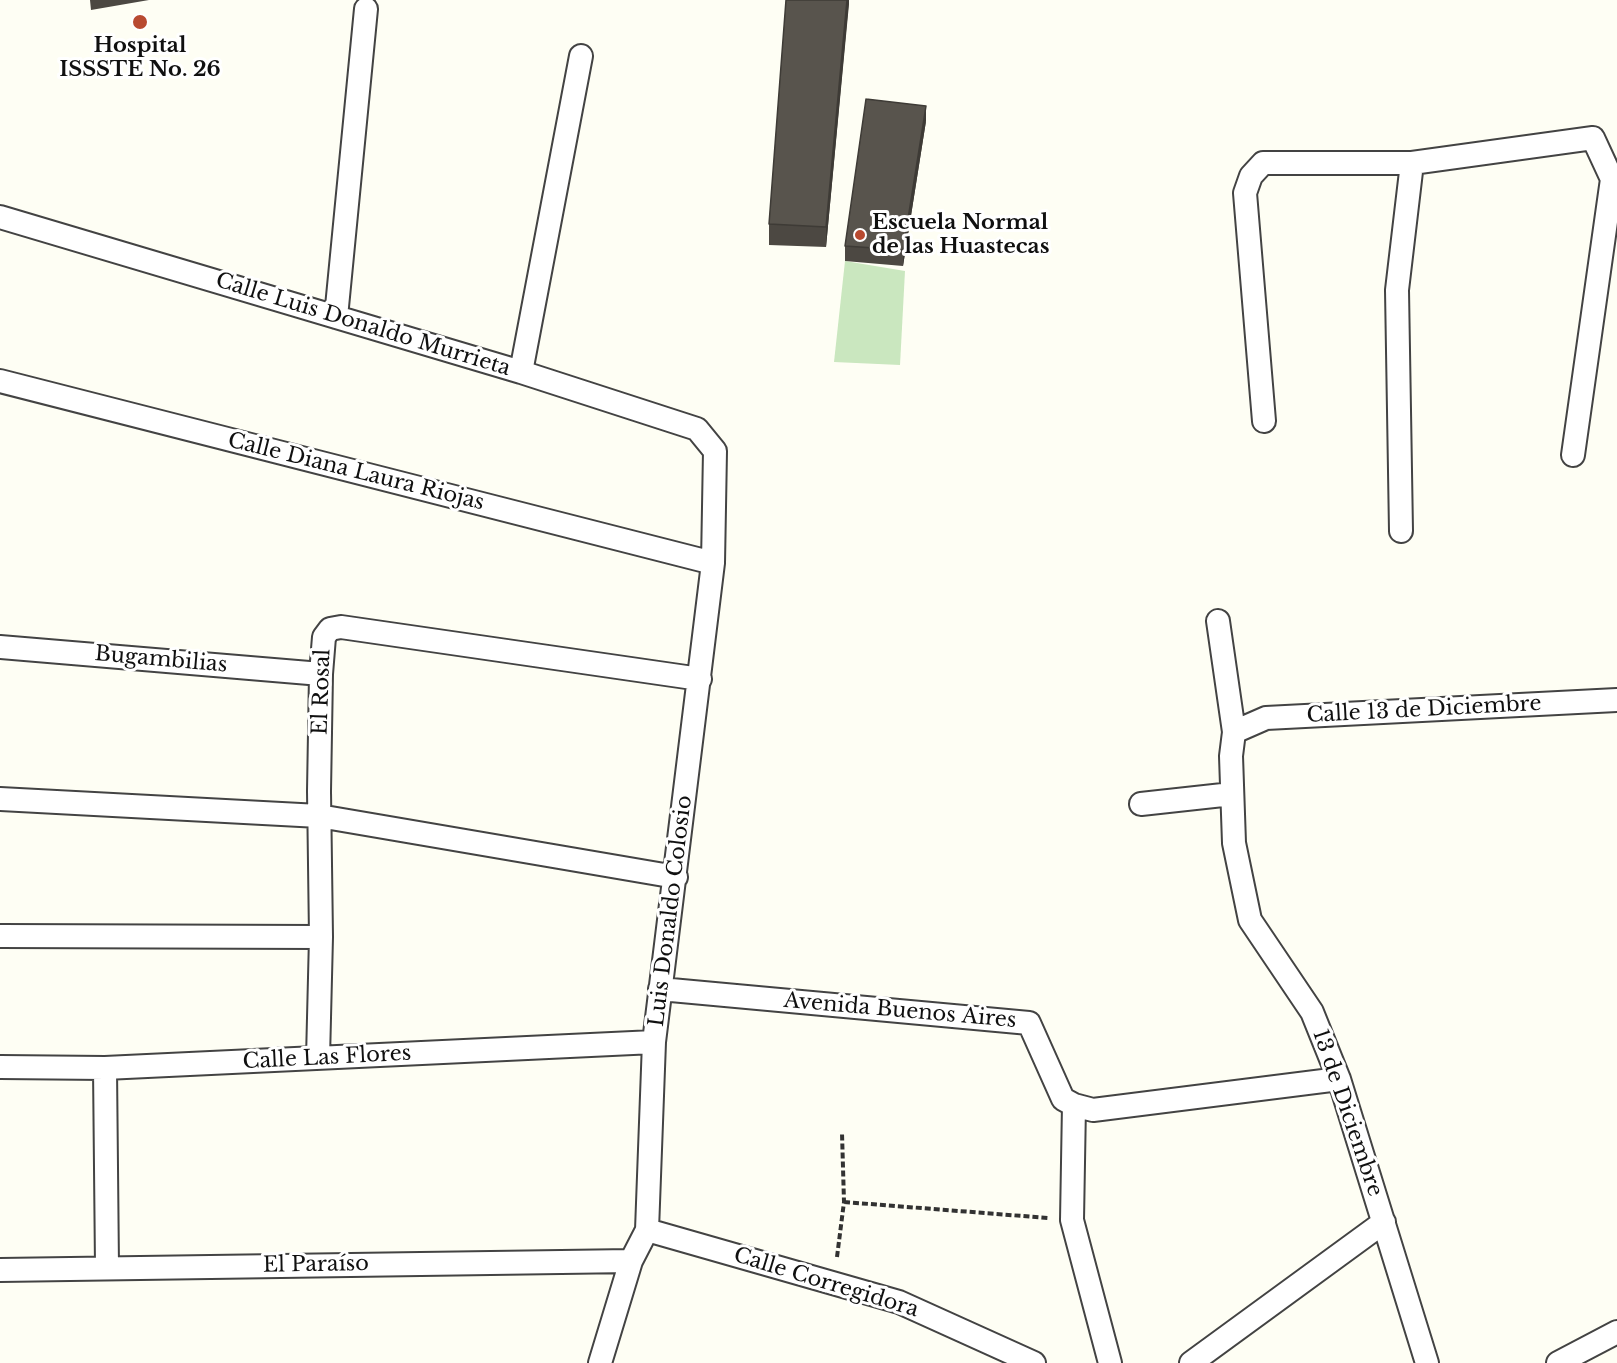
<!DOCTYPE html>
<meta charset="utf-8">
<style>
body{margin:0}
canvas{display:block;background:#fefef4}
</style>
<canvas width="1617" height="1363"></canvas>
<script>
const ctx = document.querySelector('canvas').getContext('2d');
ctx.lineJoin = 'round';
function fill(path, color) { ctx.fillStyle = color; ctx.fill(path, 'evenodd'); }
const poly = rows => new Path2D(rows.map(r => 'M' + r).join(''));
function trace(path, color, width, dash) { ctx.strokeStyle = color; ctx.lineWidth = width; ctx.lineCap = dash ? 'butt' : 'round'; ctx.setLineDash(dash || []); ctx.stroke(path); }
function drawText(font, color, halo, rows, align = 'center') {
  ctx.font = font + ' "Libre Baskerville",serif'; ctx.lineWidth = 6; ctx.setLineDash([]); ctx.textBaseline = 'middle'; ctx.strokeStyle = halo; ctx.fillStyle = color; for (const [text, x, y, turn = 0] of rows) {
    ctx.save(); ctx.translate(x, y); ctx.rotate((+turn || 0) * Math.PI / 180); ctx.textAlign = isNaN(turn) ? turn : align; if (halo) ctx.strokeText(text, 0, 0); ctx.fillText(text, 0, 0); ctx.restore();
  }
}
fill(poly([
 [845,261,905,271,900,365,834,362]
]), '#cae7bf');
const minor = poly([
 [0,217,521,372,697,429,715,451,713,563,654,1042,647,1230,631,1261,600,1363],
 [336,317,366,9],
 [521,372,581,56],
 [0,381,713,563],
 [1264,421,1245,193,1251,176,1263,163,1412,163,1593,138,1612,179,1617,178],
 [1573,455,1612,179],
 [1401,531,1397,290,1412,163],
 [1218,621,1234,732,1231,756,1234,843,1250,920,1312,1012,1339,1079,1427,1363],
 [0,647,321,674],
 [1234,732,1266,718,1617,700],
 [0,799,319,816,676,877],
 [1141,804,1232,794],
 [0,936,321,937],
 [660,989,1029,1023,1063,1099,1074,1105,1093,1110,1339,1079],
 [318,1058,321,937,319,791,321,674,324,637,330,629,341,627,700,679],
 [0,1067,105,1068,654,1042],
 [105,1068,107,1267],
 [1074,1105,1072,1220,1110,1363],
 [647,1230,899,1302,1034,1363],
 [0,1270,631,1261],
 [1191,1363,1384,1222],
 [1558,1363,1617,1332]
]);
trace(minor, '#434343', 26);
trace(poly([
 [844,1202,1048,1218],
 [837,1257,844,1202,842,1133]
]), '#323232', 4, [6, 3]);
trace(minor, '#fff', 22);
fill(poly([
 [90,0,149,0,91,10],
 [849,0,826,247,769,245,769,224],
 [926,121,903,266,845,261,845,246]
]), '#4c4842');
fill(poly([
 [847,0,849,0,849,4,826,247,826,227],
 [926,106,926,121,903,266,903,250]
]), '#3e3b36');
const building = poly([
 [786,0,847,0,826,227,769,224,786,0],
 [866,99,926,106,903,250,845,246,866,99]
]);
fill(building, '#58544d');
trace(building, '#3e3b36', 1.5);
for (const [x, y, r, color] of [
 [140,22,8,"#b84a30"],
 [860,235,6,"#b84a30"]
]) { const dot = new Path2D(); dot.arc(x, y, r, 0, 2 * Math.PI); ctx.fillStyle = color; ctx.fill(dot); trace(dot, '#fff', 2); }
drawText('bold 21px', '#101010', '#fff', [
 ["Hospital",140,46],
 ["ISSSTE No. 26",140,70],
 ["Escuela Normal",872,223,"left"],
 ["de las Huastecas",872,247,"left"]
]);
drawText('21px', '#101010', '#fff', [
 ["Calle Luis Donaldo Murrieta",363,325,17],
 ["Calle Diana Laura Riojas",356,472,14],
 ["Bugambilias",161,660,5],
 ["El Rosal",322,692,-88],
 ["Calle 13 de Diciembre",1424,710,-3],
 ["Luis Donaldo Colosio",671,911,-83],
 ["Avenida Buenos Aires",900,1011,5],
 ["Calle Las Flores",327,1058,-3],
 ["13 de Diciembre",1347,1113,71],
 ["El Paraíso",316,1265,-1],
 ["Calle Corregidora",826,1283,17]
]);
</script>
